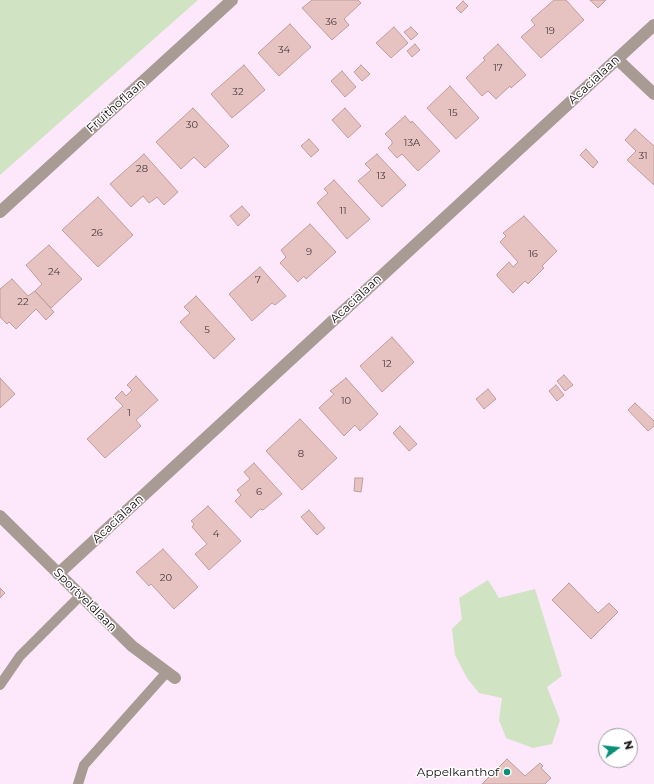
<!DOCTYPE html>
<style>
body{margin:0}
#map{position:relative;width:654px;height:784px;overflow:hidden;background:#fce8fa;font-family:Montserrat,sans-serif}
canvas{display:block}
.north{position:absolute;left:598px;top:728px;width:40px;height:40px;box-sizing:border-box;background:#fff;border:1px solid #a19ea1;border-radius:50%;rotate:75deg;font-size:11px;font-weight:700;line-height:16px;text-align:center;color:#150d14}
.north::after{content:'';display:block;margin:auto;width:14px;height:18px;background:#0b8f77;clip-path:polygon(50% 0,100% 100%,50% 72%,0 100%)}
</style>
<div id="map">
<canvas width="654" height="784"></canvas>
<div class="north">N</div>
</div>
<script>
const ctx = document.querySelector('canvas').getContext('2d');
ctx.lineJoin = 'round';
function fill(path, color) { ctx.fillStyle = color; ctx.fill(path, 'evenodd'); }
const poly = rows => new Path2D(rows.map(r => 'M' + r).join(''));
function trace(path, color, width, dash) { ctx.strokeStyle = color; ctx.lineWidth = width; ctx.lineCap = dash ? 'butt' : 'round'; ctx.setLineDash(dash || []); ctx.stroke(path); }
function drawText(font, color, halo, rows, align = 'center') {
  ctx.font = font + ' Montserrat,sans-serif'; ctx.lineWidth = 3; ctx.setLineDash([]); ctx.textBaseline = 'middle'; ctx.strokeStyle = halo; ctx.fillStyle = color; for (const [text, x, y, turn = 0] of rows) {
    ctx.save(); ctx.translate(x, y); ctx.rotate((+turn || 0) * Math.PI / 180); ctx.textAlign = isNaN(turn) ? turn : align; if (halo) ctx.strokeText(text, 0, 0); ctx.fillText(text, 0, 0); ctx.restore();
  }
}
fill(poly([
 [0,0,198,0,0,175],
 [488,580,499,598,535,589,562,676,547,687,560,720,552,744,533,748,506,738,499,720,502,698,479,693,467,678,455,655,452,629,462,619,459,598]
]), '#d0e3c2');
const building = poly([
 [312,0,358,0,361,3,344,19,349,25,332,40,302,8,312,0],
 [554,0,566,0,584,20,541,58,521,37,535,25,531,20,554,0],
 [590,0,606,0,598,8,590,0],
 [463,1,468,6,461,13,456,8,463,1],
 [290,24,311,47,279,76,258,53,290,24],
 [394,27,408,43,391,58,376,43,394,27],
 [411,27,418,34,411,40,404,32,411,27],
 [415,44,420,50,412,57,407,51,415,44],
 [498,44,526,75,511,88,510,86,496,99,488,91,482,96,466,78,485,60,483,58,498,44],
 [244,65,265,90,232,118,211,94,244,65],
 [361,65,370,74,362,81,354,72,361,65],
 [342,71,356,87,345,97,331,81,342,71],
 [450,86,479,118,456,139,427,108,450,86],
 [193,108,229,146,205,168,194,157,181,169,156,142,193,108],
 [345,108,361,126,348,138,332,120,345,108],
 [405,116,411,123,412,121,440,151,418,171,402,154,397,158,388,148,392,144,392,141,385,134,405,116],
 [635,129,654,146,654,185,627,160,636,151,625,140,635,129],
 [309,139,319,150,311,157,301,146,309,139],
 [586,149,598,162,593,168,580,155,586,149],
 [144,154,178,192,164,205,157,197,149,203,143,196,131,207,110,184,144,154],
 [377,154,406,185,382,207,358,181,371,170,365,164,377,154],
 [334,180,370,219,347,239,317,203,328,193,324,189,334,180],
 [98,197,133,235,98,267,62,230,98,197],
 [242,206,250,215,238,226,230,216,242,206],
 [524,216,557,251,542,266,544,268,528,284,525,281,513,293,497,276,497,274,509,262,513,267,518,262,500,242,506,236,503,233,524,216],
 [310,224,336,252,306,279,304,276,298,282,280,263,286,257,281,250,310,224],
 [49,245,82,279,51,308,35,291,42,284,26,265,49,245],
 [260,267,286,296,275,305,272,303,252,321,229,294,260,267],
 [12,279,28,296,35,291,54,312,46,320,36,309,16,329,9,322,7,324,0,317,0,289,12,279],
 [196,296,235,339,214,359,180,322,190,313,184,307,196,296],
 [392,337,414,362,382,392,360,366,392,337],
 [564,375,573,385,565,391,557,381,564,375],
 [136,376,158,400,136,420,141,426,105,458,87,439,123,406,115,398,122,391,126,396,132,390,127,385,136,376],
 [0,378,15,394,0,408,0,378],
 [346,378,378,414,360,431,355,425,344,436,319,408,334,394,330,391,346,378],
 [556,385,564,395,557,401,549,391,556,385],
 [488,389,496,399,484,409,476,399,488,389],
 [635,403,654,421,654,426,648,431,628,410,635,403],
 [300,419,337,458,302,490,266,451,300,419],
 [400,426,417,444,409,451,393,433,400,426],
 [254,463,282,494,263,510,260,509,251,518,235,501,241,495,237,490,250,479,244,472,254,463],
 [355,478,363,478,361,492,354,491,355,478],
 [208,506,241,541,209,570,195,554,207,544,192,527,194,524,191,521,208,506],
 [309,510,325,528,317,535,301,517,309,510],
 [163,549,198,587,174,609,151,584,149,586,136,572,163,549],
 [569,583,598,613,609,603,618,612,591,639,552,600,569,583],
 [0,588,5,593,0,598,0,588],
 [507,759,525,776,540,763,543,766,541,768,551,778,545,784,482,784,507,759]
]);
fill(building, '#e6c3c1');
trace(building, '#bf9e9c', 1);
trace(poly([
 [0,685,20,656,81,595],
 [78,784,84,765,166,673]
]), '#a89b94', 10);
trace(poly([
 [617,59,654,94],
 [0,212,232,0],
 [0,516,132,646,175,678],
 [58,574,654,25]
]), '#a89b94', 12);
for (const [x, y, r, color] of [
 [507,772,4,"#0b8f77"]
]) { const dot = new Path2D(); dot.arc(x, y, r, 0, 2 * Math.PI); ctx.fillStyle = color; ctx.fill(dot); trace(dot, '#fff', 1.5); }
drawText('10px', '#493a3f', null, [
 ["36",331,22],
 ["19",550,31],
 ["34",284,50],
 ["17",498,68],
 ["32",238,92],
 ["15",453,113],
 ["30",192,125],
 ["13A",412,143],
 ["31",643,156],
 ["28",142,169],
 ["13",381,176],
 ["11",343,211],
 ["26",97,233],
 ["9",309,252],
 ["16",533,254],
 ["24",54,272],
 ["7",258,280],
 ["22",23,302],
 ["5",207,330],
 ["12",387,364],
 ["10",346,401],
 ["1",129,413],
 ["8",301,454],
 ["6",259,492],
 ["4",216,534],
 ["20",166,578]
]);
drawText('12px', '#150d14', '#fff', [
 ["Acacialaan",594,80,-43],
 ["Fruithoflaan",116,106,-42],
 ["Acacialaan",356,299,-43],
 ["Acacialaan",118,519,-43],
 ["Sportveldlaan",85,600,45]
]);
drawText('12px', '#150d14', '#fff', [
 ["Appelkanthof",499,772]
], 'right');
</script>
